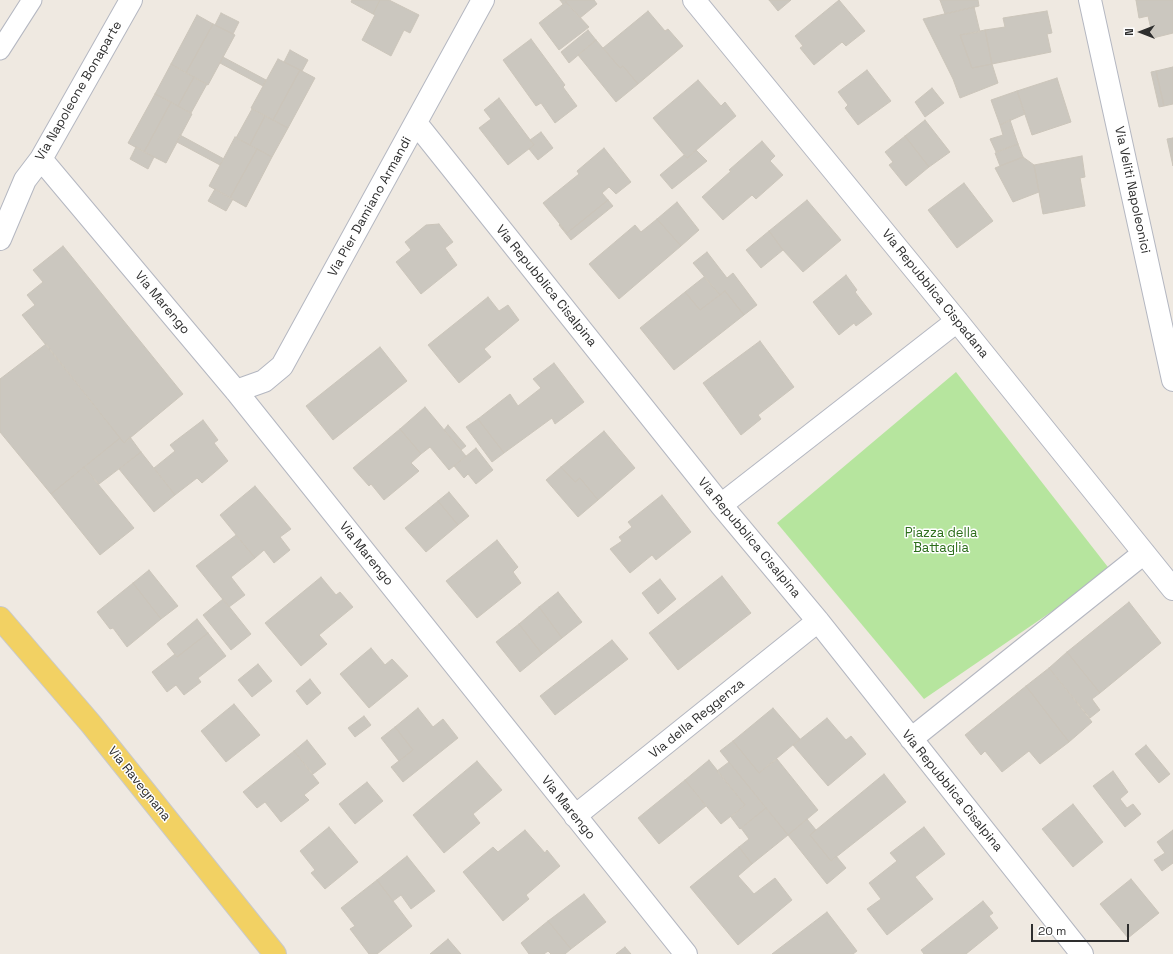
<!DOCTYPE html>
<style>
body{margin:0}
#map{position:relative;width:1173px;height:954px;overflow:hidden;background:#efe9e1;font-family:"Space Grotesk",sans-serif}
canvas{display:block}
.north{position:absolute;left:1121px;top:12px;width:40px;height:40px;-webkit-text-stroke:3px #fff;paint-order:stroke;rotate:270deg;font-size:11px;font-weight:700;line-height:16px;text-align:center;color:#2e2e2e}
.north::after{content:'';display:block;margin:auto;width:14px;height:18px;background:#2e2e2e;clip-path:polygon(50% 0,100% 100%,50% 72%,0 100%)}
.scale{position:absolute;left:1031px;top:924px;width:98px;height:18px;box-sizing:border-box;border:2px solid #2e2e2e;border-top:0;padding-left:5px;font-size:12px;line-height:14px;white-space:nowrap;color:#2e2e2e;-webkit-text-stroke:3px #fff;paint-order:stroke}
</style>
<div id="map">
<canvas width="1173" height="954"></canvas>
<div class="north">N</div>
<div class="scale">20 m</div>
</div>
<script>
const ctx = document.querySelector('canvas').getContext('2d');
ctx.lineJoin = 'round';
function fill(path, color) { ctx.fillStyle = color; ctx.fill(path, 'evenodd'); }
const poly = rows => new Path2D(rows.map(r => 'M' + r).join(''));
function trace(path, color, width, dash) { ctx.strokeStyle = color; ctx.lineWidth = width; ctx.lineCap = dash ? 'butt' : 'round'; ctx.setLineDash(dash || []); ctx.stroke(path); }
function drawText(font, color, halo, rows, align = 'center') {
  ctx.font = font + ' "Space Grotesk",sans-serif'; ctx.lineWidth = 3; ctx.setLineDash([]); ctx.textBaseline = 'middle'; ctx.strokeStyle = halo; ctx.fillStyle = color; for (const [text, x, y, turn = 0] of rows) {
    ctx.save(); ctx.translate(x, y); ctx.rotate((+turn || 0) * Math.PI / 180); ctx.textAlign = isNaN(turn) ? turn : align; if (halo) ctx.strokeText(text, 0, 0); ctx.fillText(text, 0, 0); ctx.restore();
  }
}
fill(poly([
 [956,372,1111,571,924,699,777,523]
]), '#b6e59e');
const building = poly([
 [352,0,380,0,373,14,351,2,352,0],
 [380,0,389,0,419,15,410,33,404,30,391,56,362,40,375,15,373,14,380,0],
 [560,0,594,0,597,4,580,18,566,2,563,4,560,0],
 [769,0,791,0,778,11,769,0],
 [839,0,865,31,846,46,842,42,814,65,800,48,803,46,795,36,839,0],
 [940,0,978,0,979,6,945,14,940,0],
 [1136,0,1173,0,1173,33,1153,38,1148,16,1139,18,1136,0],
 [566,2,589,27,559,50,539,23,566,2],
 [974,7,980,32,960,35,972,68,992,64,998,83,960,98,953,79,923,19,974,7],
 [648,11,665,31,668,29,683,46,638,84,623,66,620,68,603,48,648,11],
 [1047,11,1052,33,1047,34,1051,52,992,64,985,30,1005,27,1003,18,1047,11],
 [221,13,239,22,233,34,215,25,221,13],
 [197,15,213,24,186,73,171,64,197,15],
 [213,24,235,35,208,85,186,73,213,24],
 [588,30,596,40,569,63,561,52,588,30],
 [985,30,992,64,972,68,960,35,985,30],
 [531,39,565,85,563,87,577,106,555,123,541,103,536,106,503,60,531,39],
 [596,40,620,68,623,66,638,84,616,102,578,55,596,40],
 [290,50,308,60,302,71,284,62,290,50],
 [223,57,266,80,263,86,220,63,223,57],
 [278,59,300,70,273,120,251,108,278,59],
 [171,64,194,77,178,106,155,94,171,64],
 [1173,67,1173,104,1164,106,1156,71,1173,67],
 [300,70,315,78,288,128,273,120,300,70],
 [867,70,891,101,858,125,845,108,848,105,838,92,867,70],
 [1156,71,1164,106,1159,107,1151,72,1156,71],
 [194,77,207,84,191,113,178,106,194,77],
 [1057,78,1071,122,1032,135,1017,91,1057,78],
 [698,80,721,106,725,102,736,116,687,158,653,118,698,80],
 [932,88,944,103,925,117,915,102,932,88],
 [1017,91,1025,114,1000,125,991,100,1017,91],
 [155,94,171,102,144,152,128,143,155,94],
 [499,98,534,145,508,165,479,128,491,119,484,110,499,98],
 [171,102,192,114,166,163,144,152,171,102],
 [252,109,265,116,250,145,236,138,252,109],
 [265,116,288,128,272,157,250,145,265,116],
 [925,120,950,152,929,167,905,136,925,120],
 [1010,120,1018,144,996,152,990,139,1003,135,1000,125,1010,120],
 [541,132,553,148,538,160,529,149,534,145,530,140,541,132],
 [180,135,224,159,220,165,177,142,180,135],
 [905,136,929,167,906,186,889,165,893,162,885,152,905,136],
 [235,137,257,149,230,198,209,186,235,137],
 [1173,138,1173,166,1167,139,1173,138],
 [762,141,775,156,770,161,783,175,756,199,752,195,723,220,702,197,731,171,729,170,762,141],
 [1018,144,1023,157,1000,166,995,153,1018,144],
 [136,147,154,157,148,169,130,159,136,147],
 [604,148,631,182,616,194,609,187,602,193,608,200,567,233,543,203,579,174,577,171,604,148],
 [257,149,272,157,246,207,230,198,257,149],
 [696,150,707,161,672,189,660,175,684,155,687,158,696,150],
 [1082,156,1085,177,1080,178,1085,206,1043,214,1034,165,1082,156],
 [1023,157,1034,165,1039,192,1013,202,995,168,1023,157],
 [964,183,993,221,957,248,928,210,964,183],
 [215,189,233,199,226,211,208,201,215,189],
 [608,200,613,206,571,240,559,225,560,224,567,233,608,200],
 [807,200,841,240,803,272,783,250,769,231,807,200],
 [677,202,699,230,681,246,657,219,677,202],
 [657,219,681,246,619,299,589,264,635,225,641,232,657,219],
 [439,224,453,242,445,248,457,265,421,294,396,262,411,250,405,242,426,225,439,224],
 [769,231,783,250,761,268,746,250,769,231],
 [63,246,183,394,124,443,22,315,35,305,27,295,43,282,33,270,63,246],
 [707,252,727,278,733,273,757,305,744,315,725,291,720,295,693,263,707,252],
 [846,275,857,290,855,292,872,314,856,326,854,323,839,335,813,302,846,275],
 [704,277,720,295,700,310,685,292,704,277],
 [725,291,744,315,674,370,640,328,685,292,700,310,725,291],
 [488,297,499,311,508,305,519,320,484,349,491,357,459,383,428,345,488,297],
 [760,341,794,387,758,415,761,419,741,435,703,383,760,341],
 [46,344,120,438,51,494,0,432,0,379,46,344],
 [380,347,407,381,333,440,306,406,380,347],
 [554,363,584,402,555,424,552,418,504,453,478,419,510,394,518,406,541,388,533,379,554,363],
 [425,407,466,456,449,470,430,447,421,454,400,429,425,407],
 [478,419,504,453,492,462,466,427,478,419],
 [203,420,218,440,214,443,228,461,202,483,197,478,175,495,154,468,175,451,170,445,203,420],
 [448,425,466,446,461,450,444,430,448,425],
 [400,429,421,454,411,463,419,471,384,500,371,484,369,486,353,468,400,429],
 [604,431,635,468,598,500,580,478,575,482,561,467,604,431],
 [130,437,141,452,99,484,84,467,120,438,124,443,130,437],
 [476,448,493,470,476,484,468,474,464,478,454,466,476,448],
 [141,452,175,495,154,512,119,469,141,452],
 [84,467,134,528,100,555,51,494,84,467],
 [561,467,575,482,580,478,598,500,578,517,546,480,561,467],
 [255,486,291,529,280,537,290,550,274,563,264,550,255,558,220,515,255,486],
 [449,492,469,516,458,525,438,501,449,492],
 [662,495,691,532,656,560,652,555,630,573,610,549,622,541,619,537,632,527,628,522,662,495],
 [438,501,458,525,426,552,405,528,438,501],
 [236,535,255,558,231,577,245,595,229,607,196,566,236,535],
 [497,540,518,567,513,572,521,583,477,618,446,581,497,540],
 [149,570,178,606,161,619,133,583,149,570],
 [722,576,751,613,678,670,649,633,722,576],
 [321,577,336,595,340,592,353,607,319,635,327,644,301,666,265,623,321,577],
 [660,579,676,599,658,614,642,593,660,579],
 [133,583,161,619,127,647,113,628,110,629,97,612,133,583],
 [558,592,582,622,562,638,539,607,558,592],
 [223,599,251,634,231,650,203,615,223,599],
 [1129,602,1161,643,1100,693,1067,652,1129,602],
 [539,607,562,638,542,654,519,624,539,607],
 [197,619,208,633,177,657,167,644,197,619],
 [519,624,542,654,520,672,496,642,519,624],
 [208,633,226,656,198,678,201,682,184,695,176,685,167,692,152,672,175,654,177,657,208,633],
 [612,640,628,659,555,715,540,696,612,640],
 [371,648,385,665,392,659,408,676,369,708,340,674,371,648],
 [1067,652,1100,693,1092,699,1100,710,1090,718,1049,668,1067,652],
 [258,664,272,681,252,697,238,680,258,664],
 [1049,668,1092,722,1069,742,1026,686,1049,668],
 [310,679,321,693,307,705,296,691,310,679],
 [1026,686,1069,742,1040,764,1029,751,1002,772,985,751,981,755,965,735,1026,686],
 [234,704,260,735,226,762,201,731,234,704],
 [418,708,433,727,443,719,458,738,403,782,391,767,413,750,395,727,418,708],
 [773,708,800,739,759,773,733,741,773,708],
 [364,716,371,725,355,737,348,728,364,716],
 [827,718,846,740,851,736,866,754,828,786,793,745,827,718],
 [395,727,413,750,399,761,381,738,395,727],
 [307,740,326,764,313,774,294,751,307,740],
 [733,741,759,773,777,759,818,810,788,835,720,751,733,741],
 [1146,745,1170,774,1159,783,1135,754,1146,745],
 [294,751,319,783,304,795,309,800,281,822,265,802,257,808,243,792,294,751],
 [709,760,745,805,721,824,685,780,709,760],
 [477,761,502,790,473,814,480,823,444,853,413,815,477,761],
 [729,762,766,808,740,829,731,817,745,805,717,771,729,762],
 [1113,771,1128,792,1120,799,1127,808,1133,804,1141,814,1125,827,1093,786,1113,771],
 [884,774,906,802,831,861,810,835,884,774],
 [685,780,706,806,659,844,638,818,685,780],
 [367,782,383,801,355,824,339,804,367,782],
 [1073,804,1103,842,1073,867,1042,829,1073,804],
 [766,808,788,835,752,864,739,847,749,839,741,828,766,808],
 [807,819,816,830,810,835,831,861,836,856,846,868,827,884,788,835,807,819],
 [329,827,358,862,325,889,311,873,315,870,300,851,329,827],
 [924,827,945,854,915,877,933,899,887,935,867,909,881,899,869,883,897,861,890,853,924,827],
 [525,830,545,853,547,850,560,866,526,895,529,899,503,921,463,872,493,847,498,852,525,830],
 [1173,830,1173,863,1162,871,1154,860,1165,853,1157,842,1173,830],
 [739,847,752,864,738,876,754,894,775,878,792,900,738,945,690,887,739,847],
 [407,856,435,891,411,909,401,895,393,901,377,880,407,856],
 [1131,879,1159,913,1128,938,1100,904,1131,879],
 [377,880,412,926,377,954,369,954,350,929,355,926,341,908,377,880],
 [584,894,606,922,571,949,548,921,584,894],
 [983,901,993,913,989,916,998,928,966,954,924,954,921,950,983,901],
 [827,912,857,951,853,954,772,954,827,912],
 [548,921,571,949,565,954,551,954,548,951,544,954,529,954,521,943,548,921],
 [448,939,461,954,430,954,448,939],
 [625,947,631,954,616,954,625,947]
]);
fill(building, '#cbc7bf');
trace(building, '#cbc5ba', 1);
const lane = poly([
 [0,50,32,0]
]);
const street = poly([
 [694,0,957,321,1173,589],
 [1090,0,1173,380],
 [416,123,721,505,818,621,1082,954],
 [41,159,236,391,686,954],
 [0,239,25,180,41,159,131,0],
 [236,391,264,381,282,366,483,0],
 [721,505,957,321],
 [911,739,1144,553],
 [575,816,818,621]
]);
const primary = poly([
 [0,618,91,724,275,954]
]);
trace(lane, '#b4b7c1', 21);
trace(street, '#b4b7c1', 24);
trace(primary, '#c9c9c9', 24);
trace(lane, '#fff', 19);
trace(street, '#fff', 22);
trace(primary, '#f2d163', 22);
drawText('13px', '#2e2e2e', '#fff', [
 ["Via Napoleone Bonaparte",79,91,-60],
 ["Via Veliti Napoleonici",1132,190,78],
 ["Via Pier Damiano Armandi",370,207,-61],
 ["Via Repubblica Cisalpina",546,286,51],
 ["Via Repubblica Cispadana",935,294,51],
 ["Via Marengo",162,303,50],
 ["Via Repubblica Cisalpina",749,538,50],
 ["Via Marengo",366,554,51],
 ["Via della Reggenza",697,719,-39],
 ["Via Ravegnana",139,784,51],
 ["Via Repubblica Cisalpina",952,791,51],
 ["Via Marengo",568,808,51]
]);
drawText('13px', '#2c6e1b', '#fff', [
 ["Piazza della",941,533],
 ["Battaglia",941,548]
]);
</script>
